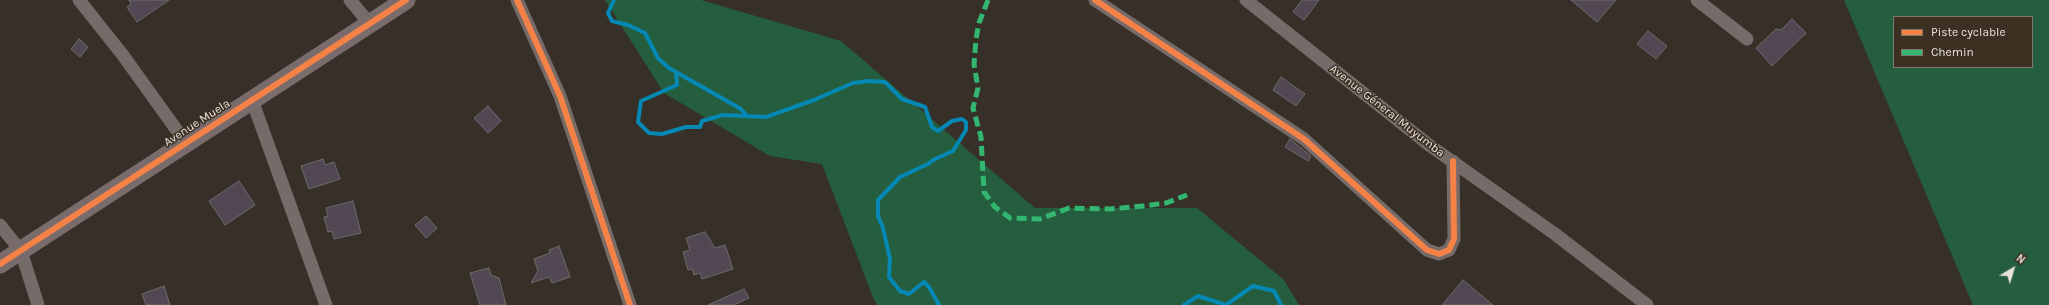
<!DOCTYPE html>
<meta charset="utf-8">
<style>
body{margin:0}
#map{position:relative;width:2049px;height:305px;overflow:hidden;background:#363029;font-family:Karla,sans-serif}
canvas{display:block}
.legend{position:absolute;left:1893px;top:16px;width:140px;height:52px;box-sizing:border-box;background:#3c3023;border:1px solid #81776c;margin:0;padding:5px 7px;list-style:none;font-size:12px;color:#e8e1d9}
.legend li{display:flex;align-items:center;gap:8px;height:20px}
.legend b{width:20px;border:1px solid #81776c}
.north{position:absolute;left:1993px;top:249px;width:40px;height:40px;-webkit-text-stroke:3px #3c3023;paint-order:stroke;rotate:38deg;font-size:11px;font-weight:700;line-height:16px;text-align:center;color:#e8e1d9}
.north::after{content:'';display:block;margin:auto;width:14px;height:18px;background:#e8e1d9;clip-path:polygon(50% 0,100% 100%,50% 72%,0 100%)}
</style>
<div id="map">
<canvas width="2049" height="305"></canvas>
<ul class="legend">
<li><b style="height:5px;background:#f48246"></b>Piste cyclable</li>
<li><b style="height:5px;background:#33b770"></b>Chemin</li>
</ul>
<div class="north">N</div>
</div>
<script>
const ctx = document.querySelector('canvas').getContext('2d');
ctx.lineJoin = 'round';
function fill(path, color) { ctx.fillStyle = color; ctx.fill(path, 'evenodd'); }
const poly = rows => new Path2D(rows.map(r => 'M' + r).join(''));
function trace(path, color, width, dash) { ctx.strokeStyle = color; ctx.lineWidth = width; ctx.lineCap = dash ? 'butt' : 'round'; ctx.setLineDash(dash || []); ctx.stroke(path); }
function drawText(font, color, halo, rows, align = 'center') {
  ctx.font = font + ' Karla,sans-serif'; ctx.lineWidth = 3; ctx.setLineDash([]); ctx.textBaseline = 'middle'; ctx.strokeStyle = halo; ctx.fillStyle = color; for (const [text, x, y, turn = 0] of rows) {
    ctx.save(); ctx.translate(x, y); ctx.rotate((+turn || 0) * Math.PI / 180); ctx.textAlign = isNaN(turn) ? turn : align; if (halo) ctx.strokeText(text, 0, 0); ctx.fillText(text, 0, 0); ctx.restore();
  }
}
fill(poly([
 [605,0,701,0,841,41,1035,208,1197,208,1284,280,1299,305,878,305,874,300,822,164,770,156,664,93],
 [1844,0,2049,0,2049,305,1973,305],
 [1894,17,2032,17,2032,67,1894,67]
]), '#255e3f');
trace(poly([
 [614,0,608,13,612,21,628,25,645,33,658,58,669,68,676,72,677,85,641,101,638,122,649,133,662,134,686,127,700,127,702,121,723,115,766,117,814,100,853,83,868,81,885,82,902,99,925,107,932,127,938,131,952,121,962,119,966,122,966,130,953,151,933,160,928,164,900,177,878,200,878,216,883,228,890,259,889,277,900,291,909,294,924,282,929,287,939,305],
 [676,72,741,109,747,116],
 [1184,305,1198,296,1226,305],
 [1226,305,1253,286,1274,291,1281,305]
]), '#0588b3', 4);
const building = poly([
 [129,0,169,0,137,22,127,7,131,4,129,0],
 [1302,0,1319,0,1304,20,1293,12,1302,0],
 [1571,0,1616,0,1597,22,1571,0],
 [1792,19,1806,33,1772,66,1756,48,1776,29,1781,30,1792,19],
 [1648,31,1667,46,1656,59,1637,44,1648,31],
 [79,39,88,47,80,57,71,49,79,39],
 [1281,77,1305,94,1296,106,1273,90,1281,77],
 [488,106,501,121,488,133,474,118,488,106],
 [1290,139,1311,156,1308,161,1285,147,1290,139],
 [323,159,325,165,334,162,340,179,309,189,301,166,323,159],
 [239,181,255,205,225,225,209,201,239,181],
 [353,201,361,233,334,239,332,231,328,232,324,217,328,216,326,208,353,201],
 [426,216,437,228,426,238,415,225,426,216],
 [705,232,715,248,725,245,733,269,702,279,700,273,694,275,692,269,688,270,683,252,690,250,686,238,705,232],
 [559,246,570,277,552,283,549,277,531,283,538,271,534,259,550,253,549,250,559,246],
 [489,268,491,275,499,278,506,305,480,305,470,273,489,268],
 [1463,280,1493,305,1442,305,1463,280],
 [164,286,170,305,146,305,142,294,164,286],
 [744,289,749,298,734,305,708,305,744,289]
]);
fill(building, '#524853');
trace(building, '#6e6a6a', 1);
trace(poly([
 [79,0,122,54,186,143],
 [350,0,370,24],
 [517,0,560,96,630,305],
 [1095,0,1304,139,1427,250,1439,254,1449,250,1454,239,1453,161],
 [1246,0,1429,145,1555,234,1647,305],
 [1697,0,1747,39],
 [252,100,326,305],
 [0,225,21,251,38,305]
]), '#776b6a', 13);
trace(poly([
 [0,264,406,0]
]), '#7a6c6c', 19);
trace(poly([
 [988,0,979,23,976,39,974,64,978,88,973,108,981,137,984,192,995,207,1010,218,1040,219,1069,208,1110,209,1143,206,1166,203,1187,195]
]), '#33b770', 5, [10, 5]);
trace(poly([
 [517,0,560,96,630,305],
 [1095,0,1304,139,1427,250,1439,254,1449,250,1454,239,1453,161],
 [0,264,406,0]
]), '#f48246', 6);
drawText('12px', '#e8e1d9', '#3c3023', [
 ["Avenue Géneral Muyumba",1387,111,38],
 ["Avenue Muela",197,123,-33]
]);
</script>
